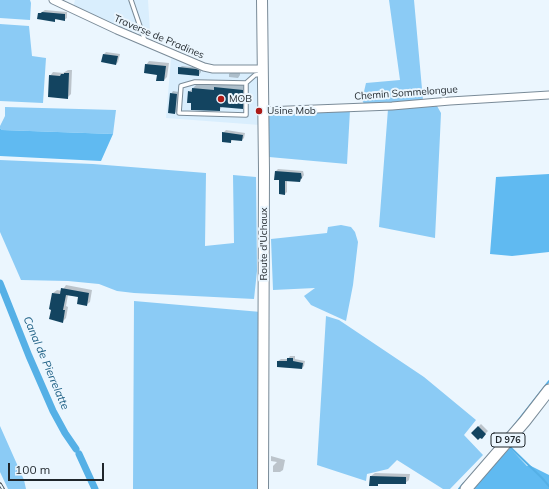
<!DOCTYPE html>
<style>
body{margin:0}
#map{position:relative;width:549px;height:489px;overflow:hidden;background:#ebf6fe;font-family:Mulish,sans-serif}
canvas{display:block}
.scale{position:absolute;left:8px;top:463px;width:96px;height:18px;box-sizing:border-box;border:2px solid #1f262b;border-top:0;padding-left:5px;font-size:12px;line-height:14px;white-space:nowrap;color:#1f262b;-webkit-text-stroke:3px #ebf6fe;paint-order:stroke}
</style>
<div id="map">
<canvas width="549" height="489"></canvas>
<div class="scale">100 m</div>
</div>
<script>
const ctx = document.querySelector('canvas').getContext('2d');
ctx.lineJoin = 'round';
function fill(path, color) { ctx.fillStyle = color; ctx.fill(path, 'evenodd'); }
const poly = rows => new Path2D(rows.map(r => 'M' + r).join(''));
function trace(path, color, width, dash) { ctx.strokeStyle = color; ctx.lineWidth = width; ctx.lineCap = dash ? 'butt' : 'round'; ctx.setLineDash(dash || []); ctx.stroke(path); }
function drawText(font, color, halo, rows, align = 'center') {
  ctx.font = font + ' Mulish,sans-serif'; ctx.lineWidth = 4; ctx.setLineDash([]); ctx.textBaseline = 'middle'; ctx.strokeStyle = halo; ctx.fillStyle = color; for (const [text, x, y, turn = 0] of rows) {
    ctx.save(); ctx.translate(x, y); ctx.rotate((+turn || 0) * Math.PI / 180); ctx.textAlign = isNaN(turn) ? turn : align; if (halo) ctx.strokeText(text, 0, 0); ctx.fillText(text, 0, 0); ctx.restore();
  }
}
fill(poly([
 [75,0,148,0,150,32,136,35,73,8],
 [171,58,208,70,260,72,260,125,166,118]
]), '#d9eefd');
fill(poly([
 [0,0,30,0,31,3,30,20,0,18],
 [389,0,414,0,423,100,364,104,362,100,366,83,400,80],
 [0,24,29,26,32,56,46,58,43,103,0,101],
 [437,106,441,113,440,135,435,238,379,227,388,109],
 [5,107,116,110,113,134,2,130,0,128,0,126,5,116],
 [350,110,347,164,269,157,267,114],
 [0,160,93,164,206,173,205,246,234,243,233,175,256,177,257,271,254,299,134,293,117,291,99,284,68,281,21,280,0,232],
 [341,225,351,227,355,232,358,242,353,285,346,321,311,305,304,296,315,288,273,290,271,239,327,233,328,227],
 [134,301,261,312,259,489,133,489],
 [326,316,339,320,424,377,476,420,464,435,483,455,450,489,443,489,397,460,388,469,367,474,366,481,317,465],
 [0,426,24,480,26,489,8,489,0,472]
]), '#8bcbf5');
fill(poly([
 [0,128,2,130,113,134,101,161,0,156],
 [549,174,549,252,512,256,490,254,496,177],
 [510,448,527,466,529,465,549,475,549,489,472,489]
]), '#60baf1');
fill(poly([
 [45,10,67,12,67,18,64,20,56,19,54,21,39,14],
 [106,52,120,54,118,62,116,64,104,54],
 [149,61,169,63,167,77,164,80,158,74,146,65],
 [182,66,201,68,201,72,199,75,179,68],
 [68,70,72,70,71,94,67,98,50,76,53,72,63,73],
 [231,72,240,72,240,75,238,78,229,77,229,74],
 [220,82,247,85,247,103,242,108,223,106,219,110,189,92,198,83,217,85],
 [173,91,179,92,177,111,175,113,171,94],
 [226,130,245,133,244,138,242,140,233,139,231,142,223,133],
 [278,169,303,171,304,175,300,181,287,180,287,192,285,194,276,171],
 [66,285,92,290,90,302,86,305,80,297,68,295,66,306,68,307,66,318,62,322,53,309,50,309,53,293,57,290,62,291],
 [290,356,295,356,295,359,305,361,304,366,302,368,278,367,278,361,281,359,288,359],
 [481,424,488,431,482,437,472,433],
 [271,456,285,460,283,470,280,472,273,472,273,466,277,462,271,461],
 [375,473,410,474,409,480,405,483,371,476]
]), '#0003');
trace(poly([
 [509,432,549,381],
 [509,446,542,478,549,486],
 [459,489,464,483]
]), '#55b0e6', 2);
trace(poly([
 [0,283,29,356,53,411,65,433,76,449],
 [79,454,95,489]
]), '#55b0e6', 7);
fill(poly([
 [42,12,65,14,65,21,55,19,55,22,37,19,38,13,41,13],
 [103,54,118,56,116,65,101,62],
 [145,64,166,66,164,81,156,81,157,75,144,73],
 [178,67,196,69,199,70,199,76,178,74],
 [64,73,69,73,68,99,48,97,49,75,60,76,61,74,64,74],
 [214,87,243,90,243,109,220,107,220,111,191,110,191,103,187,103,188,91,192,92,192,88,214,90],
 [170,93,177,94,175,114,168,113],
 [222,132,243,135,242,141,231,140,231,143,222,142],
 [275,171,301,173,302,179,301,178,300,182,285,181,285,195,279,194,279,180,274,180],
 [61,288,89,293,87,306,77,304,78,297,66,295,63,310,65,310,63,323,49,319,51,310,49,309,52,293,60,294],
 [287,358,293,358,293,361,303,363,302,369,277,367,277,361,287,361],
 [478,426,486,434,482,439,480,438,478,440,471,433],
 [370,476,406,477,406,484,378,484,378,486,369,486]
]), '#134460');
const lane = poly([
 [131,0,145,41],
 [246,83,195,82,181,86,179,113,246,115,246,83,255,75,262,74]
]);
const street = poly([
 [53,0,117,30,204,67,213,69,263,69],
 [264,111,392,106,450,101,549,95]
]);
const secondary = poly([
 [262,0,264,170,263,489]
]);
const primary = poly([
 [466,489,525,421,549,390]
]);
trace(lane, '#7a8b98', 5.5);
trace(street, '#7a8b98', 9);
trace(secondary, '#7a8b98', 12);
trace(primary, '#7a8b98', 13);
trace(lane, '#fff', 3.5);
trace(street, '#fff', 7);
trace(secondary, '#fff', 10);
trace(primary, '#fff', 11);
const rail = poly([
 [0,484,3,489]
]);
trace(rail, '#384045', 3.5);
trace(rail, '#ebf6fe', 2, [6]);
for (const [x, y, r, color] of [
 [221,99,4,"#ac1a17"],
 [259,111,4,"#ac1a17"]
]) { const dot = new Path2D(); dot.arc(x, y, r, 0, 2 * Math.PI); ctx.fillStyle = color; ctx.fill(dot); trace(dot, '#ebf6fe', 1.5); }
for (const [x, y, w] of [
 [508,440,34]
]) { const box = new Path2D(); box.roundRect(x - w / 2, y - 7, w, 14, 3); ctx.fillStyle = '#ebf6fe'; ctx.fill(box); trace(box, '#1f262b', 1); }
drawText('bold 9px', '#1f262b', null, [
 ["D 976",508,440]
]);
drawText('10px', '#1f262b', '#ebf6fe', [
 ["Traverse de Pradines",159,37,23],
 ["Chemin Sommelongue",406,93,-4],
 ["Route d'Uchaux",264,244,-90]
]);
drawText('10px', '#1f262b', '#ebf6fe', [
 ["MOB",229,99],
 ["Usine Mob",267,111]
], 'left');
drawText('italic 11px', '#1b5e83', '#ebf6fe', [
 ["Canal de Pierrelatte",46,363,67]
]);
</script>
